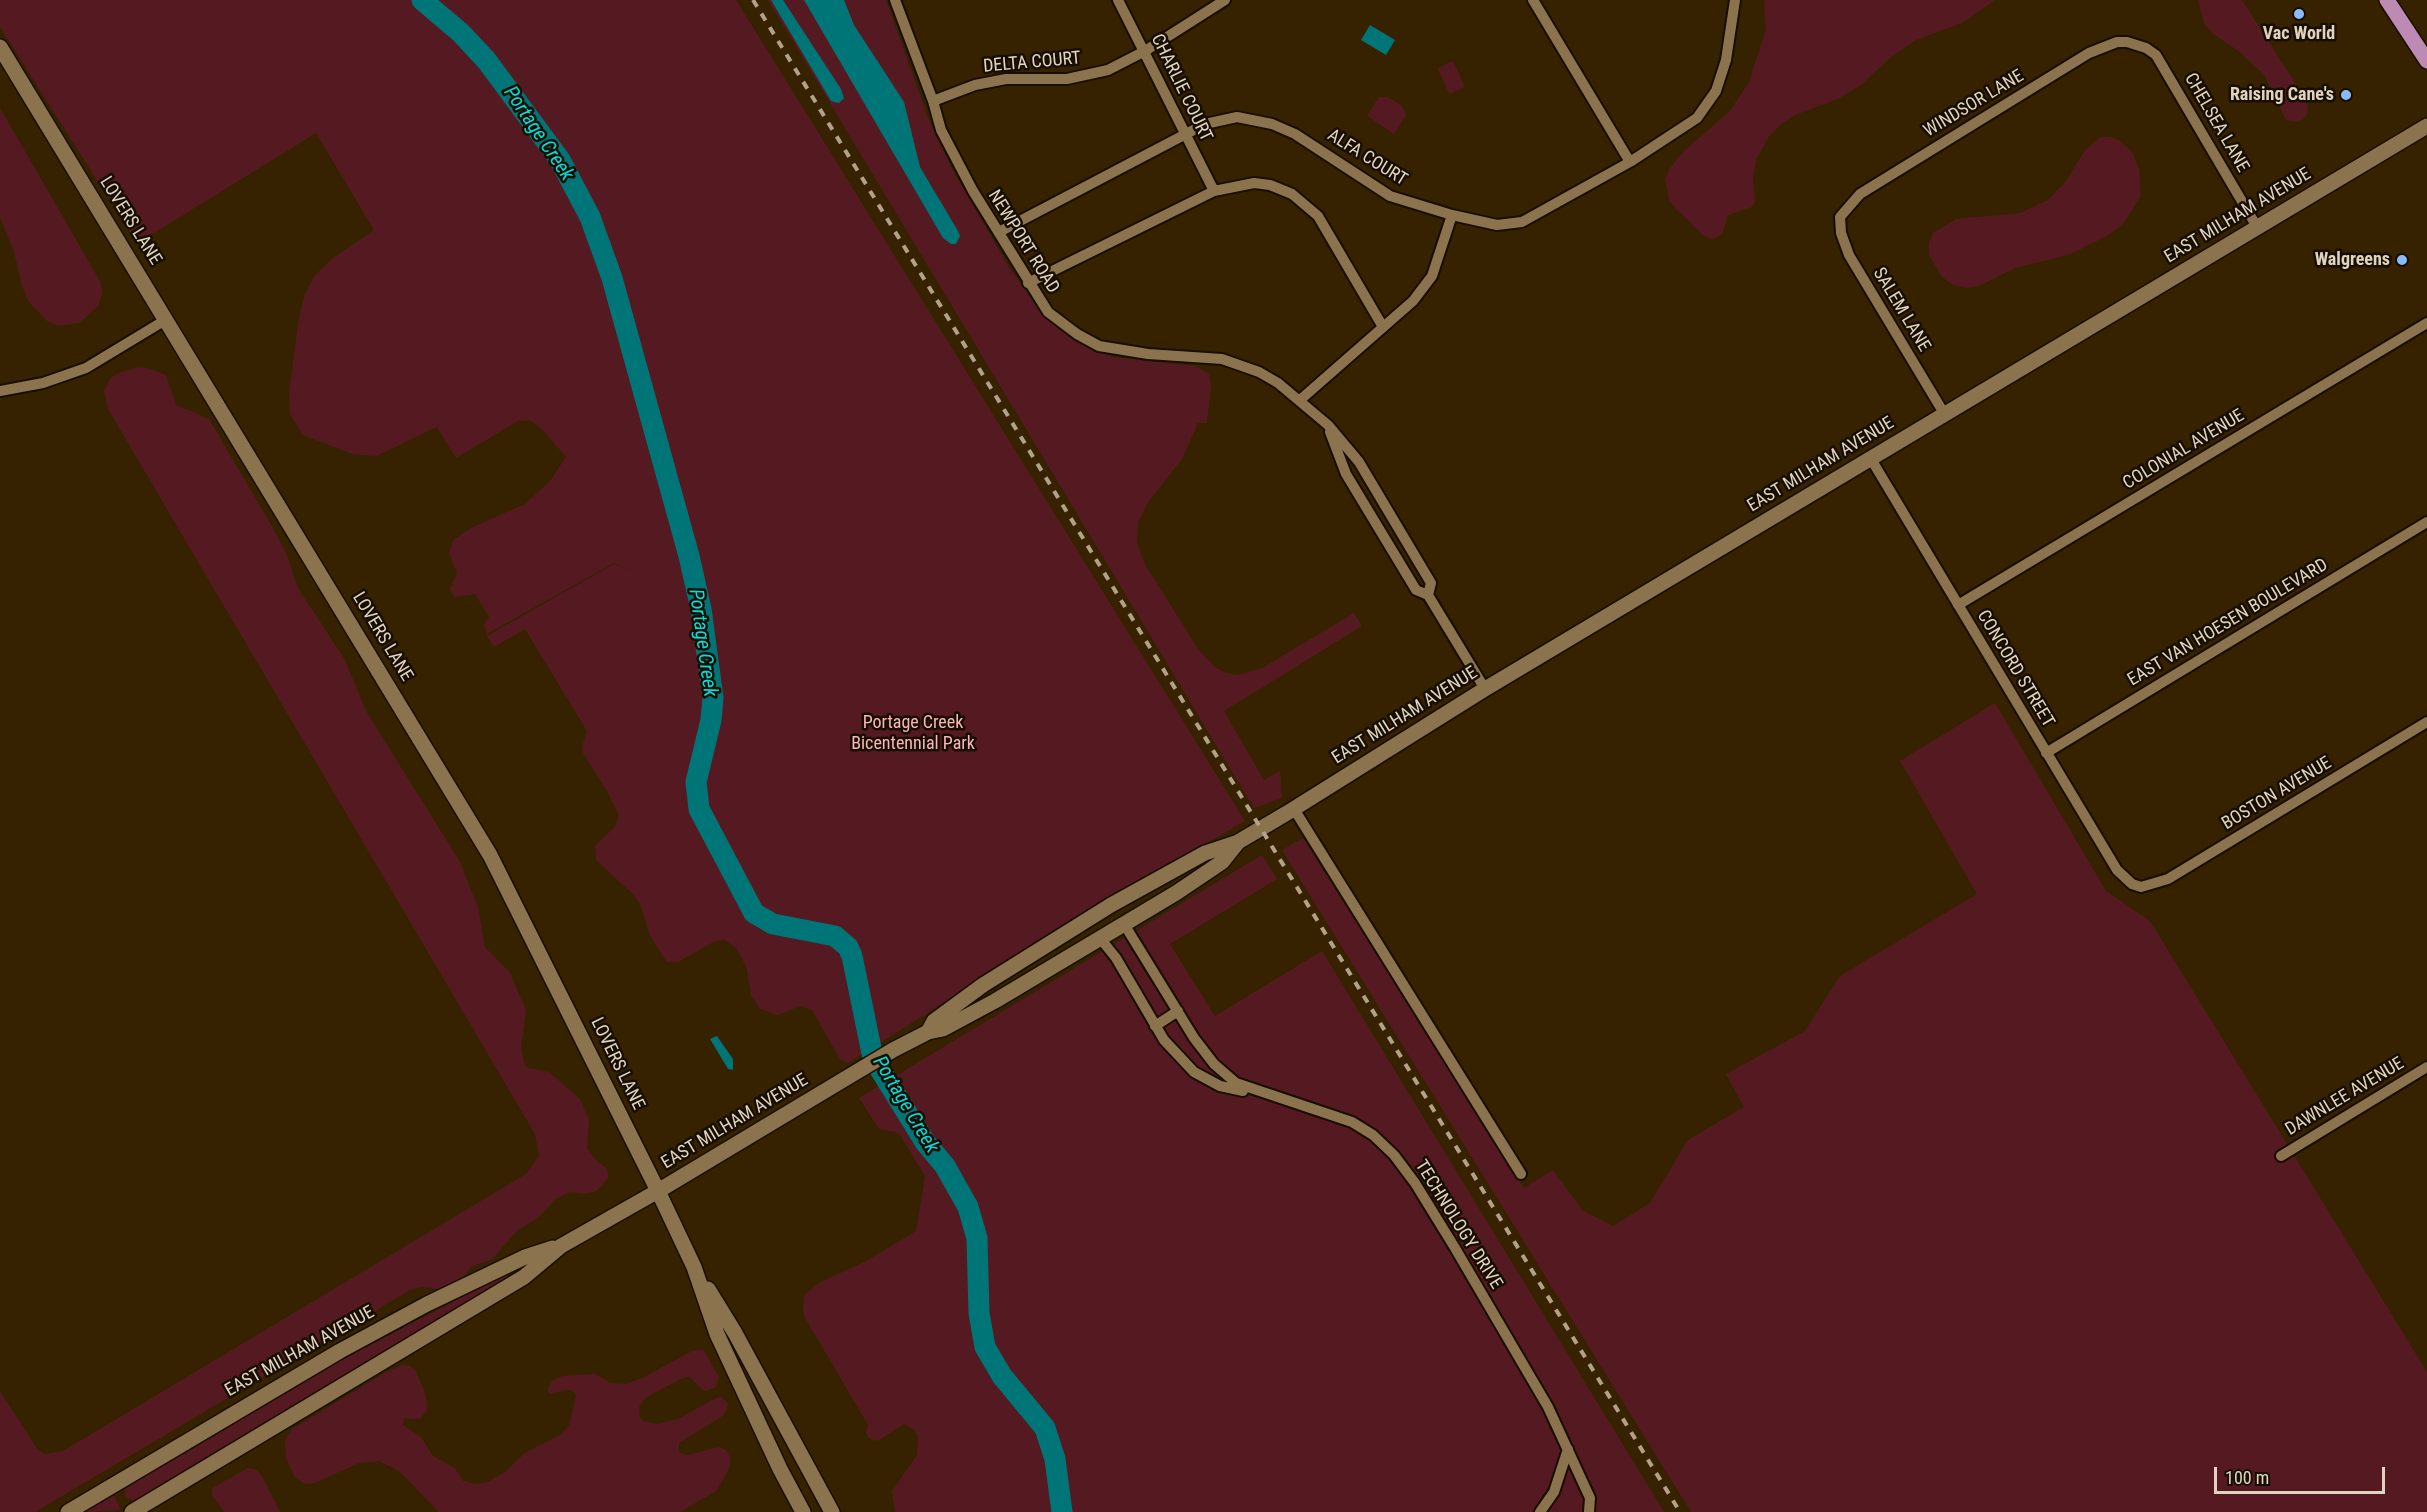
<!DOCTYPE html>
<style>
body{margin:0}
#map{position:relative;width:2427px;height:1512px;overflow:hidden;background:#372200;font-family:"Roboto Condensed",sans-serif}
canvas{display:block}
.scale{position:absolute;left:2214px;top:1467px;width:171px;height:27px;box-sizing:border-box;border:3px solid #e1d3c0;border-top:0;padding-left:8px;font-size:18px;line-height:21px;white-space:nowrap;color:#e1d3c0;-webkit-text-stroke:4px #170e02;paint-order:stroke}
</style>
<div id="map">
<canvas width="2427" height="1512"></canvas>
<div class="scale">100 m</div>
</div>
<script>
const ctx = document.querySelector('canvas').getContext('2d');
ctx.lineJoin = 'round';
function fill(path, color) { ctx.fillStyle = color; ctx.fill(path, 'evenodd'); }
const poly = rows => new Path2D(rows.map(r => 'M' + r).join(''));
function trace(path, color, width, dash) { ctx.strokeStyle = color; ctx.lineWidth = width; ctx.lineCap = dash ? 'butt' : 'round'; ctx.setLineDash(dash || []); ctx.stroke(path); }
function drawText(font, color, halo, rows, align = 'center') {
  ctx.font = font + ' "Roboto Condensed",sans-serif'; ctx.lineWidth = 5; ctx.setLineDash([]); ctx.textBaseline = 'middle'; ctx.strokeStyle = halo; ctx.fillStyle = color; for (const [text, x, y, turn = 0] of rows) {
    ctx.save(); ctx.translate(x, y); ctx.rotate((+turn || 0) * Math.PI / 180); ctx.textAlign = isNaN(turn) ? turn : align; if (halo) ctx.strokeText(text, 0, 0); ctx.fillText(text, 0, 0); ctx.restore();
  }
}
fill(poly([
 [0,0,736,0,1245,821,1071,922,848,1063,840,1059,812,1010,800,1006,778,1015,760,1009,751,995,746,966,736,948,725,940,715,941,678,962,667,962,650,936,641,906,635,896,596,860,595,846,615,827,619,815,607,791,583,753,582,746,587,731,525,629,494,647,487,636,614,564,632,571,614,563,487,634,484,624,489,617,475,594,454,597,450,589,457,573,449,553,453,540,471,528,525,504,550,481,566,457,542,429,530,420,518,421,456,458,437,427,376,456,352,454,303,435,290,414,289,394,299,317,305,294,315,275,333,258,374,230,316,133,154,233,145,237,135,236,128,229,0,27],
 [768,0,886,0,928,118,951,167,1008,266,1040,311,1077,341,1113,357,1195,366,1209,374,1211,385,1207,423,1198,423,1182,459,1149,501,1138,522,1137,544,1146,566,1198,649,1216,668,1227,673,1238,675,1262,668,1354,613,1362,626,1224,711,1264,780,1280,771,1282,798,1254,808],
 [1764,0,1995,0,1962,23,1914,41,1890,58,1861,85,1838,99,1795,115,1781,124,1769,136,1756,160,1753,180,1755,202,1752,207,1728,215,1722,234,1712,239,1704,236,1674,207,1669,200,1665,179,1670,168,1683,152,1730,111,1749,82,1766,29],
 [2198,0,2242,0,2303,95,2308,106,2307,115,2302,120,2295,122,2286,120,2265,76,2240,52,2212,33,2204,23],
 [1453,61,1465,87,1449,94,1438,68],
 [1379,97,1388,97,1402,106,1406,115,1394,134,1367,116],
 [0,108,101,283,102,294,98,306,79,323,58,326,47,321,28,301,21,283,14,251,0,218],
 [2101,137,2111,137,2120,141,2133,153,2139,169,2141,195,2124,223,2107,236,2071,254,2015,268,1979,286,1967,288,1953,285,1942,277,1929,255,1929,243,1933,233,1956,219,2020,213,2048,200,2066,181,2085,150],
 [138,367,148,368,166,375,176,405,209,419,273,528,287,555,298,588,345,660,366,711,460,862,478,907,485,947,510,973,526,1010,521,1047,524,1064,529,1068,549,1072,580,1099,589,1120,587,1148,593,1157,607,1169,609,1177,597,1191,585,1194,570,1192,556,1199,540,1216,517,1231,492,1259,471,1267,461,1281,442,1289,422,1287,410,1290,35,1512,0,1512,0,1391,37,1449,45,1454,63,1451,526,1174,539,1156,535,1134,108,409,104,391,110,379,116,374],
 [1995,703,2106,891,2150,921,2427,1372,2427,1512,1691,1512,1282,850,1303,838,1524,1188,1553,1170,1583,1211,1613,1226,1650,1203,1688,1140,1744,1107,1726,1074,1805,1031,1840,976,1977,894,1900,761],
 [1262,855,1277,879,1170,944,1215,1016,1322,951,1664,1512,895,1512,892,1491,917,1455,918,1436,915,1430,904,1424,879,1440,874,1441,868,1437,866,1432,868,1425,804,1316,803,1306,804,1296,817,1284,868,1260,916,1231,925,1176,899,1133,879,1129,859,1098],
 [507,1274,509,1277,136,1501,128,1499,125,1495,126,1485,297,1383],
 [703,1349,719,1377,716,1387,707,1391,702,1390,690,1377,685,1377,646,1397,639,1407,640,1417,643,1421,658,1424,678,1419,716,1398,721,1397,728,1403,726,1411,721,1417,679,1443,679,1452,687,1455,719,1447,726,1450,730,1457,730,1467,716,1491,680,1512,439,1512,399,1471,379,1461,359,1463,315,1483,305,1484,294,1476,286,1458,285,1440,292,1429,388,1371,405,1364,415,1369,426,1396,427,1411,419,1419,404,1418,403,1425,421,1437,433,1456,455,1468,463,1481,475,1484,488,1482,505,1472,526,1452,560,1435,569,1426,576,1395,571,1390,566,1390,551,1394,547,1390,552,1381,563,1376,595,1374,611,1383,626,1384,642,1378,692,1351],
 [248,1468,257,1470,263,1478,280,1512,225,1512,212,1496,212,1488],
 [108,1494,114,1496,121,1510,87,1512,96,1502]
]), '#551a21');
fill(poly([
 [771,0,783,0,841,89,844,98,839,103,831,101],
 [804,0,844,0,854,25,904,102,920,167,958,231,960,236,956,244,951,244,943,238],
 [1370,25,1395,40,1386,55,1361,40],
 [717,1036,733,1059,733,1070,728,1069,710,1039]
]), '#007577');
trace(poly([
 [422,0,461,33,487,61,560,160,590,217,612,278,689,556,701,609,713,698,711,720,696,782,699,809,754,913,773,924,835,936,848,947,852,956,873,1058,925,1142,945,1166,968,1207,977,1238,979,1313,985,1347,1002,1376,1045,1428,1055,1459,1062,1512]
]), '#007577', 21);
const street = poly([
 [895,0,933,101,941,130,973,191,1048,312,1077,334,1099,346,1148,354,1222,359,1259,372,1278,383,1328,425,1359,462,1431,583,1428,595],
 [1118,0,1214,191],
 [1533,0,1630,162],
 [933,101,975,85,1006,79,1067,79,1108,70,1145,51,1225,0],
 [999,232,1205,124,1237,117,1272,124,1295,134,1390,196,1452,215,1497,225,1522,222,1630,162,1697,118,1716,91,1726,60,1735,0],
 [1028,283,1214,191,1254,183,1270,185,1292,194,1318,216,1383,327],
 [0,391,43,383,86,368,167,319],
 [1300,400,1413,301,1432,276,1452,215],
 [1945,415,1849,255,1841,233,1840,217,1860,194,2089,53,2117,42,2127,42,2146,48,2156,55,2257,227],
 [1330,432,1346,474,1416,590,1428,595,1485,689],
 [1871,459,2117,870,2132,884,2141,887,2168,879,2427,722],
 [1958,605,2427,323],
 [2046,753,2427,522],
 [1294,809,1521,1174],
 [1124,924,1194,1038,1214,1064,1236,1083,1352,1122,1373,1135,1394,1155,1415,1183,1455,1248,1548,1407,1590,1498,1589,1512],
 [1100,938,1116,958,1164,1040,1194,1072,1220,1086,1243,1091],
 [1155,1026,1178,1011],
 [2281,1156,2427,1067],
 [1540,1512,1554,1492,1568,1449]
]);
const secondary = poly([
 [0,47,490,855,658,1191,694,1267,717,1334,780,1469,803,1512],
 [928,1032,934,1021,983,985,1111,905,1205,853,1238,842,1287,813,1485,689,2427,126],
 [708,1289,735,1333,832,1512],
 [68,1512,340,1351,427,1304,525,1257,553,1248],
 [132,1512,524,1277,561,1246,658,1191,893,1050,928,1032,943,1029,995,1001,1176,893,1222,862,1238,842]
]);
const primary = poly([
 [2387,0,2427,61]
]);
trace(street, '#190d00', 14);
trace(secondary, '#190d00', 18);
trace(primary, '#190d00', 18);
trace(street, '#8b734e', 10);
trace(secondary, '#8b734e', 15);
trace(primary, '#bc8ab2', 15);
trace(poly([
 [753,0,1680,1512]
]), '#b2a28a', 4, [8, 8]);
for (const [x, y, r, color] of [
 [2299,14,6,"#8abafc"],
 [2346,95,6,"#8abafc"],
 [2402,260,6,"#8abafc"]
]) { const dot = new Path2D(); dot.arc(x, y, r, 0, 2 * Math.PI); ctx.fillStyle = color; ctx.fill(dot); trace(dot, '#170e02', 2); }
drawText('bold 18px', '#e1d3c0', '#170e02', [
 ["Vac World",2299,34,"center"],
 ["Raising Cane's",2334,95],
 ["Walgreens",2390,260]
], 'right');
drawText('18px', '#e1d3c0', '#170e02', [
 ["DELTA COURT",1032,63,-5],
 ["CHARLIE COURT",1181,88,64],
 ["WINDSOR LANE",1974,104,-31],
 ["CHELSEA LANE",2216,123,60],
 ["ALFA COURT",1367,158,32],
 ["EAST MILHAM AVENUE",2238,216,-31],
 ["LOVERS LANE",130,221,58],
 ["NEWPORT ROAD",1023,242,58],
 ["SALEM LANE",1901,310,59],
 ["COLONIAL AVENUE",2184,450,-31],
 ["EAST MILHAM AVENUE",1821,465,-31],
 ["EAST VAN HOESEN BOULEVARD",2228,623,-31],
 ["LOVERS LANE",382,637,59],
 ["CONCORD STREET",2015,669,59],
 ["EAST MILHAM AVENUE",1405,716,-32],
 ["BOSTON AVENUE",2277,794,-31],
 ["LOVERS LANE",617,1064,64],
 ["DAWNLEE AVENUE",2345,1097,-31],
 ["EAST MILHAM AVENUE",735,1122,-31],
 ["TECHNOLOGY DRIVE",1458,1225,58],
 ["EAST MILHAM AVENUE",300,1352,-29]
]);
drawText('18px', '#fcb5b7', '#170e02', [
 ["Portage Creek",913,723],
 ["Bicentennial Park",913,744]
]);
drawText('italic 20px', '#02dde1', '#170e02', [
 ["Portage Creek",538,134,56],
 ["Portage Creek",702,643,82],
 ["Portage Creek",905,1105,59]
]);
</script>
